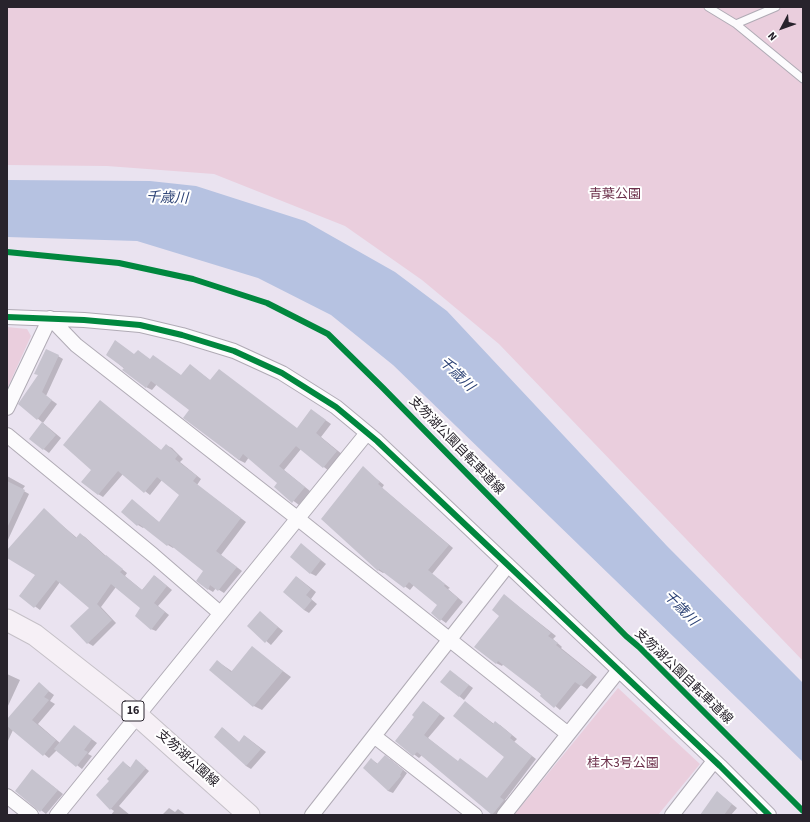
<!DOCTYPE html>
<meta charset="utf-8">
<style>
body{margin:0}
#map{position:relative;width:810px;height:822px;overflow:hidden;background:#eae3f0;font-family:"Source Sans 3",sans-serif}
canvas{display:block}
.frame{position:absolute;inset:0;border:8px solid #28232c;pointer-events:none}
.north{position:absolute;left:762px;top:8px;width:40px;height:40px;-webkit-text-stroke:3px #fff;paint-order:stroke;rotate:229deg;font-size:11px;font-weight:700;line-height:16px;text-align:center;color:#28232c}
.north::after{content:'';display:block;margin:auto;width:14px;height:18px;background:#28232c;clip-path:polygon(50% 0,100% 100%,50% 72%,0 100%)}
</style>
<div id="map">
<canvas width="810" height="822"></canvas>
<div class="frame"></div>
<div class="north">N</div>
</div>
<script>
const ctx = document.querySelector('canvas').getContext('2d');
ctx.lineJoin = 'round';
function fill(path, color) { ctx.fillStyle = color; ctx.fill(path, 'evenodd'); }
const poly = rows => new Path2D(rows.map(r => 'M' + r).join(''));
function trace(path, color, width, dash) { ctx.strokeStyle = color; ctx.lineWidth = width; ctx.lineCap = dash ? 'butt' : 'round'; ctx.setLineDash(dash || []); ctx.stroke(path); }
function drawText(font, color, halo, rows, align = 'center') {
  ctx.font = font + ' "Source Sans 3","Noto Sans JP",sans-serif'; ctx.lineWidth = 4; ctx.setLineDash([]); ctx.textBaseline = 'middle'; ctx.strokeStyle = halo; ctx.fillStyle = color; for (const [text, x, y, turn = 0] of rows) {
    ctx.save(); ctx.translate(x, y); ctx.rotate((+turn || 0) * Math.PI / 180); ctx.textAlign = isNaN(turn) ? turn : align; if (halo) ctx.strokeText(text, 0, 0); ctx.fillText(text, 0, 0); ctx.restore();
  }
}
fill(poly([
 [7,7,803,7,803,661,499,344,422,280,345,226,214,174,107,166,7,165],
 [7,327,27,329,31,336,7,389],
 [618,688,700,764,658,815,514,815]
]), '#eacedd');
fill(poly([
 [7,180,150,181,196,186,305,221,395,272,447,311,667,546,803,683,803,762,393,365,331,315,258,278,137,241,7,237]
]), '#b6c2e1');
fill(poly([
 [108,355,135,355,151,360,182,376,190,365,211,381,298,429,317,414,331,424,321,437,343,455,329,471,301,449,284,470,310,491,299,505,275,487,279,483,249,457,245,463,239,460,185,417,190,410,157,384,152,390,146,387],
 [58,356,63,359,46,396,57,404,43,423,20,404,39,375],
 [100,401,162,451,166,445,172,448,183,459,180,462,201,479,197,485,246,522,221,555,242,571,224,593,216,588,213,592,208,589,204,571,174,547,173,548,168,545,144,527,143,528,138,525,132,500,160,523,181,495,162,480,150,495,123,474,103,497,98,494,93,469],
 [43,423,61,438,49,453,30,439],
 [363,468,384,485,382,488,453,548,432,574,450,588,448,589,463,602,446,623,432,613,438,605,414,585,410,590,385,572,383,573,378,570],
 [7,476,25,486,22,490,29,494,7,542],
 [44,510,77,538,80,534,85,537,106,556,127,573,125,576,142,590,155,576,172,590,158,606,169,615,156,631,151,629,142,608,116,587,101,607,116,623,93,646,88,643,91,608,60,582,40,610,21,596,36,575,7,556,7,551],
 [306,548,326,564,316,576,310,573],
 [297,577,316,592,311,599,317,604,309,613,304,610],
 [509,599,556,636,553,639,562,647,561,648,597,677,587,689,581,685,560,710,504,663,502,666,496,663,501,616],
 [260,612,283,631,271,645,248,626],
 [252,648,291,677,262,710,254,706,217,661,233,672],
 [450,671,473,688,464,700,459,696],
 [7,674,20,680,7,708],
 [39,684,54,695,50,701,55,704,38,724,60,743,74,726,97,743,88,754,92,756,82,769,57,750,49,758,13,730,7,743,7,720],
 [424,702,445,718,428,738,458,762,488,779,505,756,465,702,494,724,500,725,517,739,514,742,536,759,505,800,509,804,500,815,493,815,422,755,419,758,396,741,415,716],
 [223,728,240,743,245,736,266,752,251,769,246,766],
 [371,759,378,764,390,759,407,773,393,793,388,791],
 [136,760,149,771,119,806,130,815,111,815,114,811,111,809,111,781,123,762,131,768],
 [32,770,63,794,46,814,16,791],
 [722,796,737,808,731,815,709,815],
 [169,808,175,812,178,809,186,815,162,815]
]), '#0003');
fill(poly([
 [115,340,134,354,138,350,150,359,153,355,181,375,190,364,210,380,219,369,297,428,311,409,326,420,316,433,337,451,323,468,296,446,279,466,305,487,292,503,274,487,277,483,243,454,239,460,183,418,189,410,151,381,146,388,122,370,124,368,106,355],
 [46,349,59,355,42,392,52,400,37,420,18,404,38,375,34,374],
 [100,400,161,450,166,444,178,455,175,459,197,476,193,481,241,518,216,551,237,567,218,591,210,585,208,590,196,581,203,571,169,544,167,546,139,524,137,526,121,512,132,499,159,522,179,495,157,477,144,493,118,471,98,495,81,482,91,470,63,445],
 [42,422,56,435,43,450,29,439],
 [363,466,380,482,378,484,449,545,428,570,445,584,444,586,458,598,440,621,431,613,437,605,409,582,404,588,379,569,378,571,321,519],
 [7,481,25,490,7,528],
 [44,508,76,538,80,533,105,556,106,555,123,569,120,572,142,590,154,575,167,586,154,603,165,612,151,630,135,616,140,608,111,584,97,604,112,620,87,644,70,626,89,608,56,580,34,608,19,596,35,575,7,558,7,550],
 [301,543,321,560,310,574,290,557],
 [296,576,311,589,306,595,312,600,304,610,283,592],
 [504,594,551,633,548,636,558,643,556,645,592,674,581,686,575,682,554,708,540,696,541,694,498,661,496,664,474,647,499,616,492,610],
 [260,611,278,627,265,643,247,626],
 [252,646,283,671,253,707,209,670,217,660,231,672],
 [450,670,469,685,459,697,440,682],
 [39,682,49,691,44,697,49,700,32,720,56,740,43,756,7,726,7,719],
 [423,701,440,714,424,735,458,761,460,758,487,778,504,757,453,716,465,701,493,724,495,721,512,735,510,738,532,756,500,797,504,800,492,815,417,752,413,756,395,741,414,717,412,715],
 [74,725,92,739,84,750,88,752,76,767,54,749],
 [222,727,239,742,244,735,261,749,246,766,214,737],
 [385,755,403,770,400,775,401,776,388,791,363,768,371,758,377,764],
 [136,759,146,768,110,810,96,795,109,781,107,779,123,761,130,768],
 [32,769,58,790,40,812,15,791],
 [717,791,732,804,724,815,700,815]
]), '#c6c3ce');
const service = poly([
 [708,7,736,24,803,79],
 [736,24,776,7]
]);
const minor = poly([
 [7,317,84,320,140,325,182,335,234,351,282,373,336,407,377,441,720,766,769,815],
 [7,408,50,318,76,345,297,518,568,734],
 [7,435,153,555,220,613],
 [374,736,475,815],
 [7,796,31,815],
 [57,815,367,433],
 [312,815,508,565],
 [504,815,619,670],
 [672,815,714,761]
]);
const primary = poly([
 [7,620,35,635,137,715,249,815]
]);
trace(service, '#b0abb5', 9);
trace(minor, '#b0abb5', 16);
trace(primary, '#c5c0c7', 23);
trace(service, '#fcfbfd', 7);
trace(minor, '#fcfbfd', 14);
trace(primary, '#f6f0f6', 21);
trace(poly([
 [7,252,119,263,193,279,267,303,328,334,383,388,626,636,639,647,803,811],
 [7,317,84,320,140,325,182,335,234,351,282,373,336,407,377,441,720,766,769,815]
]), '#00873e', 6);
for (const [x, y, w] of [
 [133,711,22]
]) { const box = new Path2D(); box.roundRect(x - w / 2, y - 10, w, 20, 3); ctx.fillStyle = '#fff'; ctx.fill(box); trace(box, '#28232c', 1); }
drawText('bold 12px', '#28232c', null, [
 ["16",133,711]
]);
drawText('13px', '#6b2f4a', '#fff', [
 ["青葉公園",615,195],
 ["桂木3号公園",623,764]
]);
drawText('13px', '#28232c', '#fff', [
 ["支笏湖公園自転車道線",456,446,46],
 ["支笏湖公園自転車道線",683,677,44],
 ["支笏湖公園線",187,759,42]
]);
drawText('italic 14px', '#2c4275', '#fff', [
 ["千歳川",167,199,2],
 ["千歳川",456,375,44],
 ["千歳川",680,609,46]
]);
</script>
